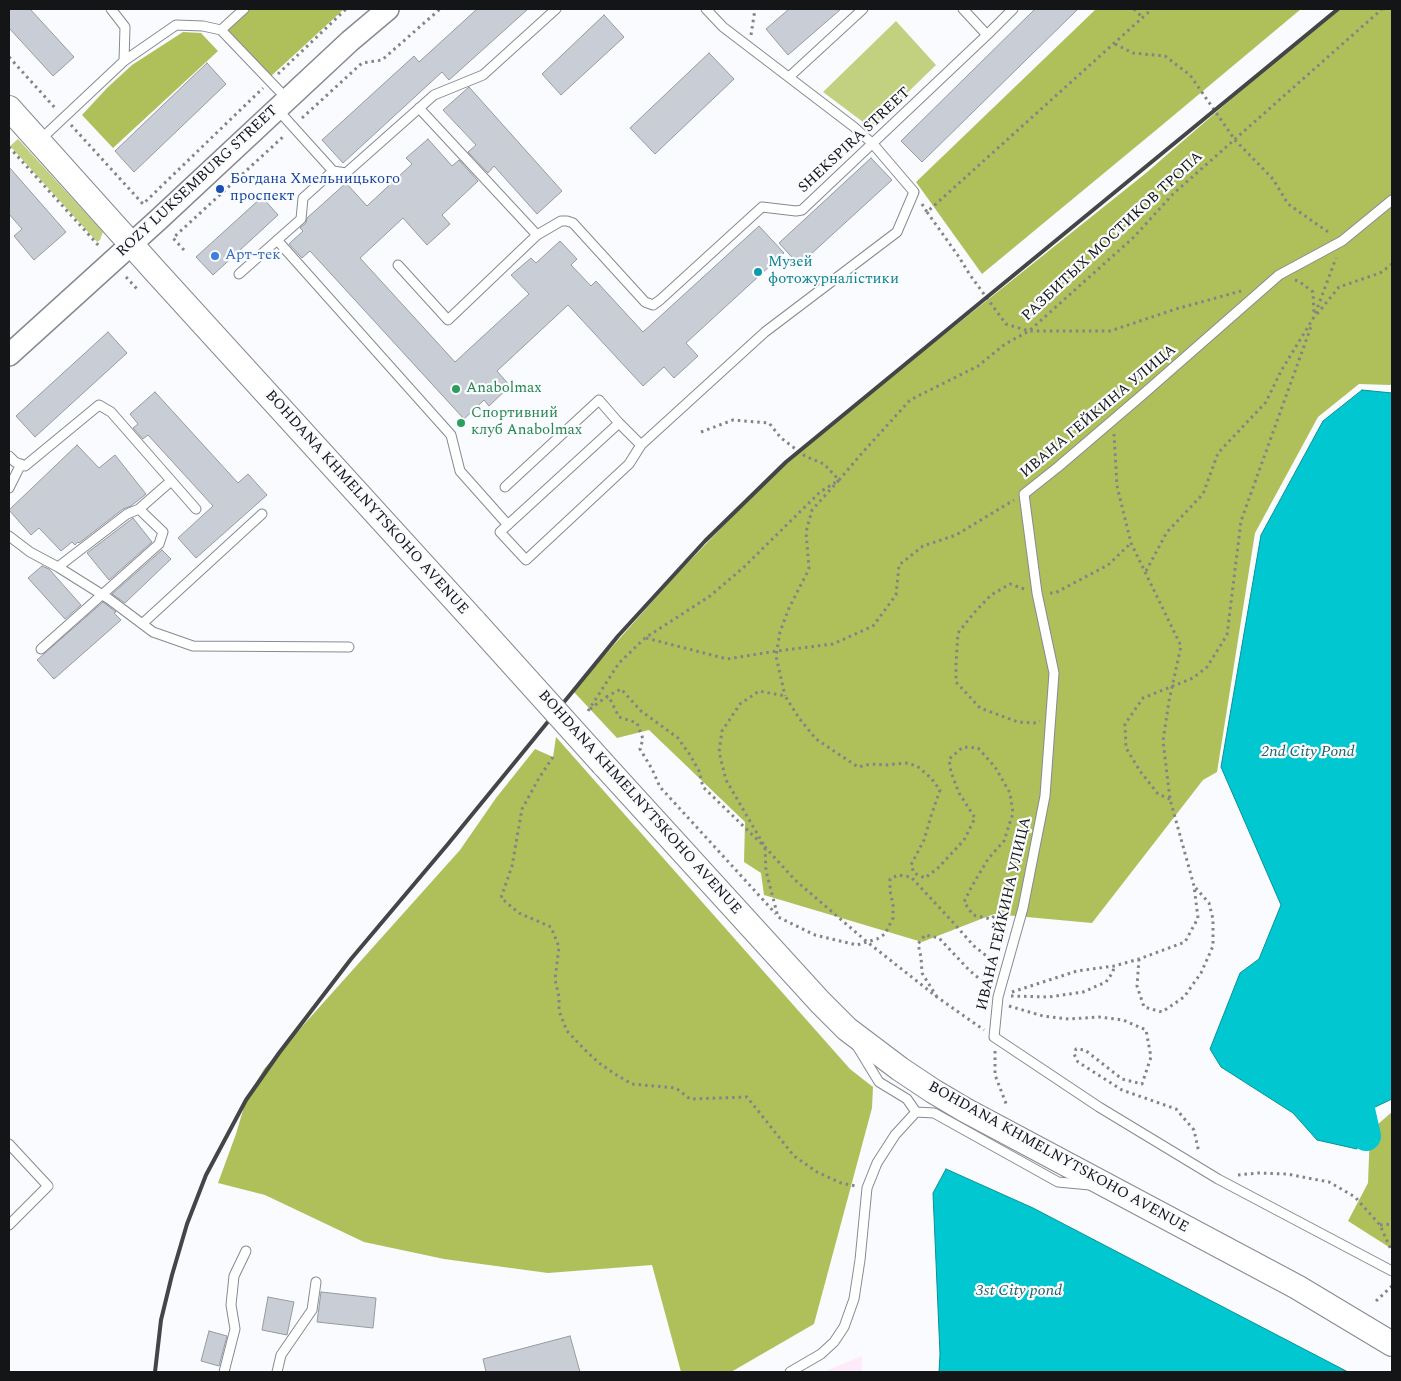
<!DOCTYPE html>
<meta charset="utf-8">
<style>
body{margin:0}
#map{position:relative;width:1401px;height:1381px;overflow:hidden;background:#f9fbfe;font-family:Spectral,serif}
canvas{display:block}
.frame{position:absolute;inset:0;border:10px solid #131517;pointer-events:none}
</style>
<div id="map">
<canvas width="1401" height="1381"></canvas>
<div class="frame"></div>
</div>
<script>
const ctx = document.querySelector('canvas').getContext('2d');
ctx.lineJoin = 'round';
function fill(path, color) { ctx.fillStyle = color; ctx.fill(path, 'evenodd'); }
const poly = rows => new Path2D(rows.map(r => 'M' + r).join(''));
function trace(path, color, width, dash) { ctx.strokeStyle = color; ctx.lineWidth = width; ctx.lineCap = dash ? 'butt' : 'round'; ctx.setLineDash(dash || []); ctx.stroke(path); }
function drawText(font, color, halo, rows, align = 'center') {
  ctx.font = font + ' Spectral,serif'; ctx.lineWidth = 4.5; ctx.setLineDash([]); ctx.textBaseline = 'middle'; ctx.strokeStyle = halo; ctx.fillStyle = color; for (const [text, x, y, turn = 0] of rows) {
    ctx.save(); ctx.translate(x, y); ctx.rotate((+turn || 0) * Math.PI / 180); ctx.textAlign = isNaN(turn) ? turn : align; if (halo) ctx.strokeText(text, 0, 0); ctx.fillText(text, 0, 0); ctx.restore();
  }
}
fill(poly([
 [862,1356,862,1372,823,1372]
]), '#fdeafb');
fill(poly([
 [896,21,936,65,871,128,823,92],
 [18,139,103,232,100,240,97,242,10,146]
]), '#c2d180');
fill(poly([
 [250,9,344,9,270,77,227,30],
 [1096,9,1301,9,1161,126,982,274,916,182],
 [1335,9,1392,9,1392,384,1390,385,1359,384,1318,417,1255,533,1217,772,1203,780,1092,923,994,914,922,942,764,895,761,873,744,862,745,822,649,730,617,738,573,691,674,577,785,462,1146,173],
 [183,32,201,33,218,51,113,148,82,115,107,88,132,65],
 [556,737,850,1069,873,1087,872,1108,814,1324,731,1372,681,1372,652,1265,548,1273,444,1259,364,1242,265,1195,218,1183,236,1134,246,1100,264,1069,460,850,496,798,535,749,553,757],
 [1392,1112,1392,1249,1348,1221,1368,1183,1370,1131]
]), '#afc05b');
const water = poly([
 [1362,390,1392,393,1392,1099,1354,1117,1357,1149,1317,1140,1293,1113,1221,1067,1210,1049,1240,973,1259,959,1281,905,1221,767,1261,535,1323,421,1362,390],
 [946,1169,1033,1208,1348,1372,939,1372,940,1354,933,1193,946,1169]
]);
fill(water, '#01c8d0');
trace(water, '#069298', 1);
trace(poly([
 [1352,1074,1366,1136]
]), '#01c8d0', 30);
const building = poly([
 [9,9,30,9,74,57,53,76,9,28,9,9],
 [477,9,528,9,449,80,442,72,343,163,322,140,414,56,419,62,477,9],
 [789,9,841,9,788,55,766,29,789,9],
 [1035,9,1078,9,922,162,901,141,1035,9],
 [604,15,624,37,561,95,542,74,604,15],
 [709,53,734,79,655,154,630,128,709,53],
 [207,63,226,84,134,172,115,151,207,63],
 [469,87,562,191,537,214,494,166,488,173,468,152,476,145,443,110,469,87],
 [428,139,452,166,459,160,478,181,442,215,450,224,427,245,403,218,360,258,455,362,529,294,511,275,531,258,536,263,560,241,577,259,571,265,591,286,596,281,643,332,759,226,784,253,686,343,698,356,674,378,664,367,643,386,568,305,497,371,510,386,489,406,484,400,464,419,310,251,302,258,289,244,303,231,300,228,306,223,307,218,346,183,367,206,412,164,406,158,428,139],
 [871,158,892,180,799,265,779,243,871,158],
 [9,167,66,232,34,260,14,236,22,229,9,214,9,167],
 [262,197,278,215,213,275,196,257,262,197],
 [108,332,127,353,35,437,16,416,108,332],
 [155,392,238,483,248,474,267,495,196,558,178,538,213,506,148,435,143,439,133,428,138,424,130,414,155,392],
 [77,445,99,468,115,455,146,494,131,506,123,509,79,543,78,542,75,545,72,542,61,551,39,528,31,535,9,510,77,445],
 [133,518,152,542,109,580,87,553,133,518],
 [162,550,171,559,125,603,112,594,162,550],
 [42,566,49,569,81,605,65,619,28,578,42,566],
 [103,602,116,612,114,613,121,620,54,679,37,660,103,602],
 [321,1292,376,1298,373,1328,317,1322,321,1292],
 [268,1297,294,1302,287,1335,262,1330,268,1297],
 [209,1331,227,1336,219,1366,201,1361,209,1331],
 [570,1336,580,1372,486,1372,483,1359,570,1336]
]);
fill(building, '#c9cdd5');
trace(building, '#969aa1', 1);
const service = poly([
 [111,9,125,27,124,61],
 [963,9,987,35],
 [221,30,244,9],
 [789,77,863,9],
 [419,108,537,235],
 [277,109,333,171,346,173,434,95,483,75,556,9],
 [40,140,124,61,176,25,203,26,221,30,287,99],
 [1392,200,1342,241,1279,275,1141,396,1058,467,1024,494,1037,593,1054,673,1045,796,1023,908,998,997,994,1037,1099,1107,1218,1179,1392,1271],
 [277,240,451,435,460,471,508,525],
 [398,265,448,320,537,235,561,221,567,221,573,223,645,302,653,305,660,300,762,207,796,211,802,210,987,35,1013,9],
 [239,274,301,219,303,198,333,171],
 [641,445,619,423,500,532,526,560,629,464,641,445,765,332,897,232,914,192,873,144,854,127,723,27,706,9],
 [9,456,15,462,25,466,99,405,111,412,196,509],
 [505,487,599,400,619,423],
 [9,488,21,464],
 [139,509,171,481],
 [9,536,30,552,58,567,109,599,153,632,193,646,349,647],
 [142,624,262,514],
 [41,649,159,544,163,532,139,509,127,514,58,567],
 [857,1046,879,1082,907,1099,916,1112],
 [916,1112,934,1113,1058,1182,1090,1185],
 [9,1144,48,1186,9,1225],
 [224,1372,235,1329,231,1305,234,1276,246,1251],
 [277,1372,281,1355,312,1310,316,1282],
 [790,1372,821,1354,834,1342,844,1327,854,1299,860,1260,867,1188,877,1163,895,1135,916,1112]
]);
const tertiary = poly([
 [9,355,158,220,350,41,388,9]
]);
const secondary = poly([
 [9,108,157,273,475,622],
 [603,764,820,1002,847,1029,900,1069,933,1091,965,1110,1297,1287,1392,1344]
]);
trace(service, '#868b92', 11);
trace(tertiary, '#868b92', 24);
trace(secondary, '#868b92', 26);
trace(poly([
 [1134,9,1143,18],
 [751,35,755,9],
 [1115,44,1133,53,1165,56,1190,75,1235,140,1273,179,1288,204,1331,234],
 [9,57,56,109],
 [278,74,346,9],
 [302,118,362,63,382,60,440,9],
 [71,125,143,204,263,88],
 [9,147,99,246],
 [922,204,927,212,1152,9],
 [927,212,959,257,970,275,1006,324,1029,331,1110,331,1176,309,1241,291],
 [184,250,173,238,285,135],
 [126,277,138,290],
 [1295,280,1300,282,1313,292,1314,314],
 [1317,314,1339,287,1380,273,1392,264],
 [701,432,733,420,769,423,781,438,805,456,824,464,839,480,812,510,806,532,809,569,789,608,780,632,776,656,785,696],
 [1146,571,1167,532,1203,494,1218,453,1266,402,1281,371,1314,317,1336,258],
 [1024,589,1010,584,991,595,973,614,958,633,956,664,956,682,980,708,1018,722,1034,723,1040,721],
 [1050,593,1055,593,1108,565,1131,543],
 [646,638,727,659,777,651,833,644,873,626,896,595,899,565,923,546,956,535,1014,500],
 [606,697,621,689,641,711,678,738,690,755,699,771,703,787,765,847,795,880,866,941,937,997,984,1030],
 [590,709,606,697,609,697,619,717,637,723,643,739,640,749,652,769,660,787,776,914],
 [588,711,619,663,645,638,710,596,744,567,820,492,839,480,863,452,910,400,978,366,1005,344,1029,331,1134,237,1173,194,1382,9],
 [553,757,539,778,522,809,512,866,501,898,519,913,551,927,559,947,555,979,559,997,559,1011,567,1031,584,1049,599,1063,615,1074,632,1084,676,1088,690,1099,747,1097,794,1156,817,1172,841,1183,856,1186],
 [1170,799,1158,794,1140,771,1126,748,1125,724,1143,698,1193,678,1207,667,1227,635,1241,521,1312,324],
 [1139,959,1137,986,1144,1007,1162,1012,1184,997,1201,973,1213,946,1213,919,1209,903,1194,886],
 [994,965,989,958,974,946,949,918,911,877,898,875,890,879,890,891,893,904,893,918,885,934,877,939,857,945,840,941,815,935,778,917,766,871,765,847,726,780,719,752,722,731,740,704,759,691,785,696,799,718,816,739,858,767,871,764,885,765,906,763,917,766,931,778,940,790,931,816,924,840,911,865,914,873,925,878,938,868,964,840,975,818,959,793,951,772,949,759,963,747,978,748,995,767,1010,793,1013,813,1004,841,988,859,972,886,964,902,973,915,991,919,1012,900],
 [1012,992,1077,971,1114,966,1139,959,1185,942,1198,918,1194,886,1170,799,1163,741,1169,701,1181,646,1131,543,1117,486,1114,434],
 [1011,996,1049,997,1083,992,1106,982,1113,972,1114,966],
 [937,997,922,973,921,957,918,944,925,935,939,938,969,970,989,987],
 [1009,1006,1043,1016,1069,1019,1099,1017,1123,1020,1146,1030,1151,1057,1142,1084,1122,1079,1085,1050,1076,1049,1074,1054,1078,1062,1122,1090,1176,1109,1194,1130,1199,1153],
 [995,1051,995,1075,1007,1106],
 [1238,1175,1258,1173,1287,1174,1329,1182,1355,1197,1380,1225,1392,1252],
 [1380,1225,1392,1224],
 [1376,1301,1392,1286]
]), '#828486', 3, [2.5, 4]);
trace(service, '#fff', 9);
trace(tertiary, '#fff', 21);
trace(secondary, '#fff', 24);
trace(poly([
 [155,1372,161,1320,172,1275,187,1224,206,1175,246,1100,279,1053,351,959,448,844,618,636,705,541,786,462,1338,9]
]), '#434547', 4);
const secondaryBridge = poly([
 [475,622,603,764]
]);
trace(secondaryBridge, '#868b92', 26, []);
trace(secondaryBridge, '#fff', 24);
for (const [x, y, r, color] of [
 [220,189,5,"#1a4fb4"],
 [215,256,5,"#3f7fe0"],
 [758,272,5,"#0f9aa8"],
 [456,389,5,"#2e9e5b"],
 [461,423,5,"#2e9e5b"]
]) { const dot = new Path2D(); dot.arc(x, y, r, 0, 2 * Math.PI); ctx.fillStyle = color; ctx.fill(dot); trace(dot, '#f9fbfe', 2); }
drawText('15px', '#131517', '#f9fbfe', [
 ["SHEKSPIRA STREET",855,141,-43],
 ["ROZY LUKSEMBURG STREET",198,182,-43],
 ["РАЗБИТЫХ МОСТИКОВ ТРОПА",1113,237,-43],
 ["ИВАНА ГЕЙКИНА УЛИЦА",1099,412,-40],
 ["BOHDANA KHMELNYTSKOHO AVENUE",366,503,48],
 ["BOHDANA KHMELNYTSKOHO AVENUE",639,803,48],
 ["ИВАНА ГЕЙКИНА УЛИЦА",1005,914,-77],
 ["BOHDANA KHMELNYTSKOHO AVENUE",1058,1158,29]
]);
drawText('15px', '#164399', '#f9fbfe', [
 ["Богдана Хмельницького",230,180],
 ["проспект",230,197]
], 'left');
drawText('15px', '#366cbe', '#f9fbfe', [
 ["Арт-тек",225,256]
], 'left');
drawText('15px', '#0d838f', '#f9fbfe', [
 ["Музей",768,263],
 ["фотожурналістики",768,280]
], 'left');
drawText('15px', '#27864d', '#f9fbfe', [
 ["Anabolmax",466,389],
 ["Спортивний",471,414],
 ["клуб Anabolmax",471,431]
], 'left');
drawText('italic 16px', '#216164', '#f9fbfe', [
 ["2nd City Pond",1308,753],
 ["3st City pond",1019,1292]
]);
</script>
